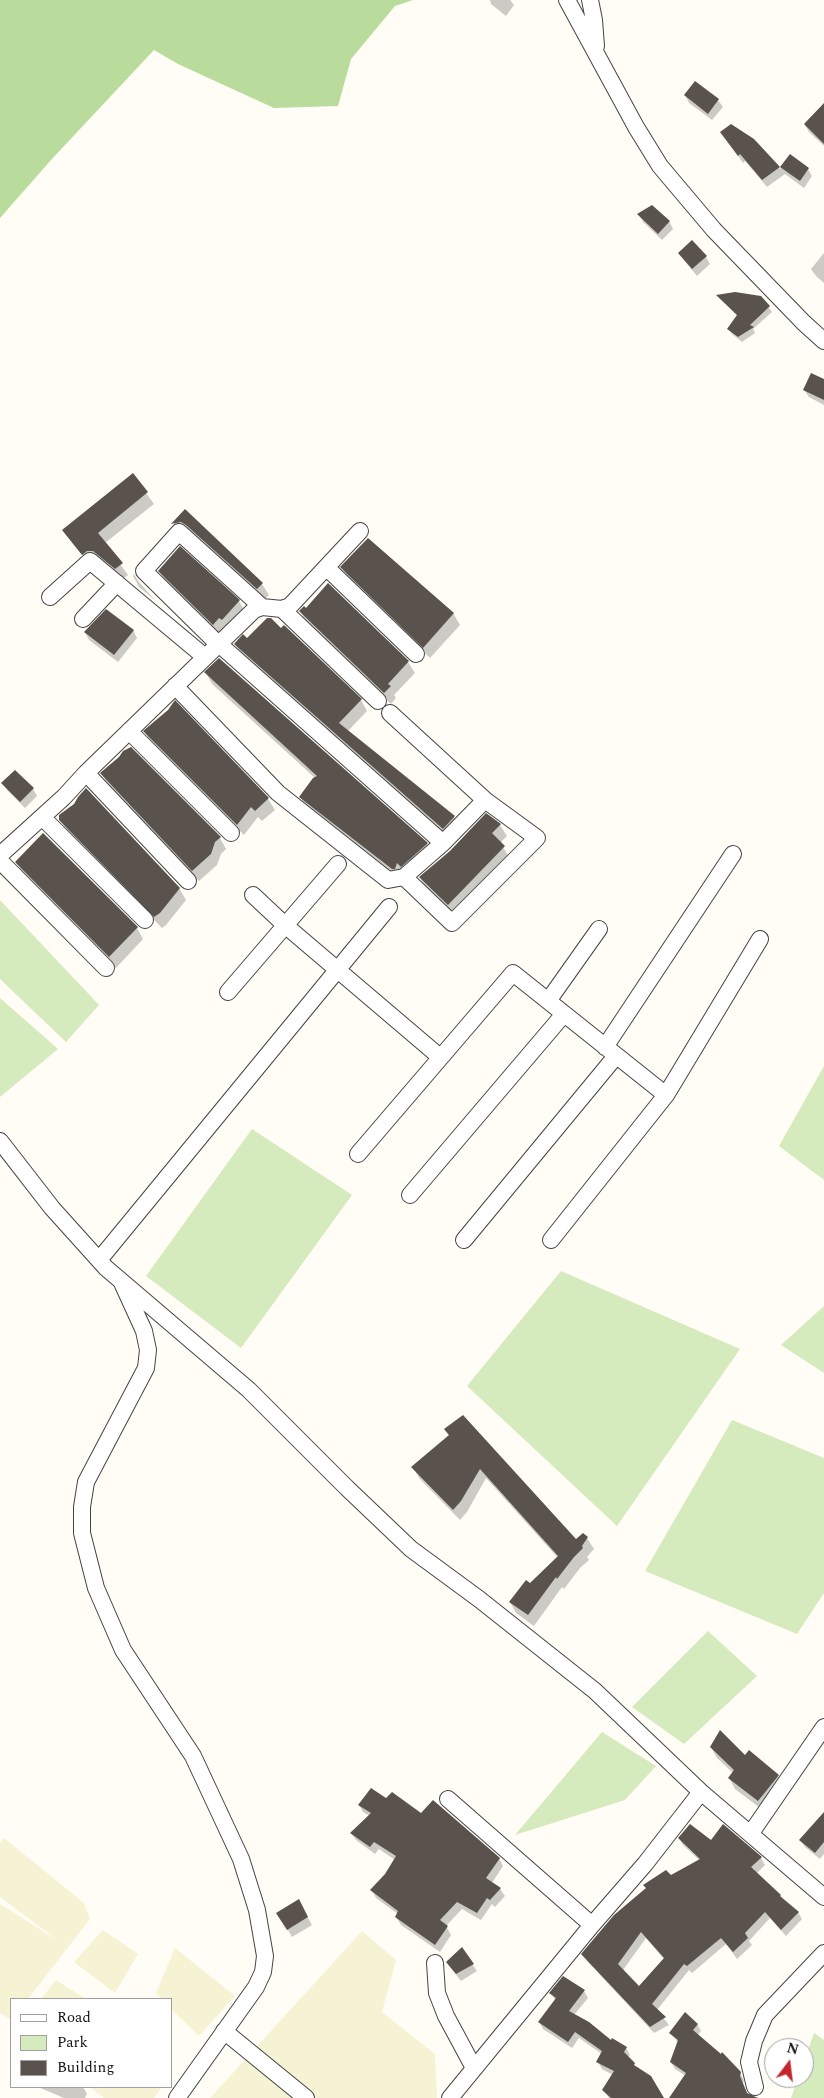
<!DOCTYPE html>
<style>
body{margin:0}
#map{position:relative;width:824px;height:2098px;overflow:hidden;background:#fffdf5;font-family:Spectral,serif}
canvas{display:block}
.legend{position:absolute;left:10px;top:1998px;width:162px;height:90px;box-sizing:border-box;background:#fff;border:1px solid #a0a0a0;margin:0;padding:6px 9px;list-style:none;font-size:15px;color:#111}
.legend li{display:flex;align-items:center;gap:10px;height:25px}
.legend b{width:25px;border:1px solid #a0a0a0}
.north{position:absolute;left:764px;top:2038px;width:50px;height:50px;box-sizing:border-box;background:#fff;border:1px solid #a0a0a0;border-radius:50%;rotate:15deg;font-size:14px;font-weight:700;line-height:20px;text-align:center;color:#111}
.north::after{content:'';display:block;margin:auto;width:18px;height:22px;background:#c4262e;clip-path:polygon(50% 0,100% 100%,50% 72%,0 100%)}
</style>
<div id="map">
<canvas width="824" height="2098"></canvas>
<ul class="legend">
<li><b style="height:6px;background:#fff"></b>Road</li>
<li><b style="height:14px;background:#d5ebbd"></b>Park</li>
<li><b style="height:14px;background:#5a524d"></b>Building</li>
</ul>
<div class="north">N</div>
</div>
<script>
const ctx = document.querySelector('canvas').getContext('2d');
ctx.lineJoin = 'round';
function fill(path, color) { ctx.fillStyle = color; ctx.fill(path, 'evenodd'); }
const poly = rows => new Path2D(rows.map(r => 'M' + r).join(''));
function trace(path, color, width, dash) { ctx.strokeStyle = color; ctx.lineWidth = width; ctx.lineCap = dash ? 'butt' : 'round'; ctx.setLineDash(dash || []); ctx.stroke(path); }
fill(poly([
 [4,1838,84,1903,90,1919,28,1999,11,1999,11,2020,0,2013,0,1904,60,1942,0,1897,0,1843],
 [103,1930,138,1954,115,1993,74,1962],
 [362,1931,396,1960,382,2012,435,2054,437,2098,210,2098],
 [175,1948,235,1996,199,2036,171,2009,171,1999,162,1999,156,1993],
 [56,1980,86,1999,41,1999],
 [89,2087,162,2087,154,2098,104,2098]
]), '#f6f3d4');
fill(poly([
 [0,900,99,1005,66,1042,0,979],
 [0,998,58,1049,0,1097],
 [824,1066,824,1180,779,1146],
 [252,1129,352,1195,241,1348,146,1276],
 [561,1271,740,1349,617,1526,467,1386],
 [824,1306,824,1373,781,1345],
 [732,1420,824,1458,824,1593,797,1634,645,1571],
 [708,1631,757,1676,684,1744,632,1707],
 [602,1732,656,1766,625,1800,515,1835],
 [814,2033,824,2040,824,2098,791,2098,798,2078,804,2078,804,2062]
]), '#d5ebbd');
fill(poly([
 [0,0,413,0,395,6,351,59,338,106,274,108,178,64,154,50,51,160,0,218]
]), '#b9dc9c');
fill(poly([
 [490,0,510,0,514,5,506,16,491,4],
 [695,82,718,100,723,107,712,120,689,103,685,95],
 [824,110,824,146,809,132,805,125],
 [721,132,753,140,780,169,790,156,808,169,812,176,804,188,785,174,767,187,745,161,743,163],
 [639,215,669,221,673,229,662,240,643,222],
 [824,253,824,283,816,276,811,269],
 [679,254,706,257,710,264,697,276],
 [718,296,761,297,772,312,753,329,755,333,742,342,732,334,729,329,738,316],
 [824,381,824,405,809,397,804,390],
 [132,474,154,504,105,543,128,575,122,580,90,565,64,530],
 [185,511,262,584,269,595,264,600,179,535,173,525],
 [342,567,453,613,460,625,430,658,348,578],
 [159,571,239,601,245,612,220,635,166,582],
 [134,574,138,581,156,601,139,587,133,576],
 [300,611,408,662,415,673,394,695,396,698,391,704,307,623],
 [284,627,361,700,367,711,348,731,454,817,460,828,450,840,242,655,235,644,281,630],
 [133,630,137,638,118,662,89,640,85,632],
 [206,673,427,844,433,855,401,880,307,808,300,797,315,778,212,684],
 [175,702,268,799,275,810,262,821,258,817,244,835,151,743,145,732,169,711],
 [131,748,220,838,226,849,221,854,217,865,199,881,108,785,102,774],
 [3,783,33,789,37,796,25,808,7,790],
 [486,815,500,825,507,836,500,843,510,858,455,916,427,889,420,878,450,851],
 [60,819,179,888,186,900,166,925,162,928,67,831],
 [16,862,137,928,143,939,116,968,23,873],
 [445,1429,576,1541,587,1538,594,1549,587,1557,589,1560,580,1568,564,1589,562,1587,534,1626,516,1613,510,1602,558,1558,486,1478,467,1512,460,1520,419,1478,413,1467,450,1437],
 [711,1747,745,1757,778,1776,784,1786,764,1811,735,1789,729,1778,733,1773,717,1758],
 [387,1800,421,1815,499,1858,503,1866,492,1883,500,1889,505,1896,495,1907,492,1904,481,1920,462,1909,446,1926,451,1935,440,1952,401,1925,396,1917,398,1914,376,1898,372,1890,386,1875,395,1860,379,1849,375,1854,356,1840,351,1833,370,1816,363,1812,359,1805],
 [824,1824,824,1854,820,1859,805,1847,800,1840],
 [679,1838,711,1842,761,1858,765,1865,756,1874,780,1895,783,1901,798,1912,802,1919,786,1936,770,1918,749,1941,752,1945,737,1959,726,1944,692,1973,689,1970,657,2010,669,2025,654,2033,587,1961,583,1954,670,1877,699,1860,683,1845],
 [646,1938,664,1959,639,1988,623,1970],
 [298,1900,312,1925,292,1937,282,1920],
 [447,1963,472,1964,477,1971,461,1981],
 [584,1991,588,1998,574,2015,611,2042,626,2048,630,2055,628,2058,662,2098,609,2098,604,2090,613,2075,602,2069,598,2062,602,2054,579,2038,572,2048,543,2029,539,2022,555,2000,551,1993],
 [697,2024,701,2031,697,2036,740,2073,744,2080,743,2084,748,2095,670,2098,686,2076,675,2069,671,2062,678,2043,671,2033],
 [38,2087,83,2087,87,2094,85,2098,64,2098]
]), '#0003');
fill(poly([
 [695,81,719,99,708,114,684,95],
 [824,103,824,144,804,124],
 [731,124,754,139,780,167,762,180,740,154,738,156,720,132],
 [790,154,809,168,800,181,780,167],
 [652,205,670,221,658,234,637,214],
 [692,240,707,256,692,269,678,253],
 [735,292,761,296,770,306,750,325,754,327,738,337,727,329,737,315,716,295],
 [811,373,824,379,824,400,803,390],
 [133,473,148,492,98,533,123,563,115,569,93,551,87,551,82,555,62,530],
 [185,509,263,583,257,589,186,525,181,522,171,524],
 [368,538,454,613,423,648,340,567],
 [180,546,240,600,222,620,219,618,213,625,158,571],
 [328,583,409,661,388,684,391,686,384,693,299,611,304,606,306,608],
 [106,609,134,630,114,655,84,632],
 [267,618,271,618,281,628,284,625,362,699,339,723,455,816,443,829,234,644,243,634,247,638],
 [219,658,428,843,401,867,397,863,395,869,392,869,299,797,313,778,317,776,204,672],
 [175,700,269,798,255,811,251,807,237,825,143,731,168,710],
 [131,747,221,837,215,842,211,854,192,871,100,773,119,757,123,751],
 [15,770,34,788,20,802,1,783],
 [86,788,180,888,160,913,154,917,59,820,59,815,74,804,78,797],
 [486,813,501,824,492,833,505,846,448,905,419,877,450,851],
 [43,833,138,927,109,957,15,862],
 [463,1415,576,1539,583,1533,588,1537,582,1546,583,1548,574,1557,557,1579,556,1577,528,1615,509,1602,526,1580,530,1583,558,1556,480,1469,461,1501,453,1510,411,1467,449,1435,444,1429],
 [720,1730,745,1755,749,1750,779,1775,758,1801,728,1778,734,1770,710,1747],
 [371,1788,386,1798,392,1792,421,1813,433,1800,500,1858,486,1878,501,1888,490,1900,487,1898,477,1913,457,1902,440,1920,448,1926,435,1945,395,1917,398,1911,370,1890,385,1874,396,1856,374,1842,370,1847,350,1833,371,1813,358,1805],
 [824,1812,824,1842,815,1853,799,1840],
 [690,1824,711,1840,723,1824,762,1857,751,1867,781,1895,780,1896,799,1912,781,1930,765,1912,745,1933,748,1938,733,1952,721,1938,687,1966,684,1964,652,2004,666,2017,650,2027,581,1954,614,1915,646,1888,643,1885,666,1870,671,1875,700,1859,678,1838],
 [641,1932,664,1958,639,1986,618,1964],
 [299,1899,308,1917,287,1930,276,1913],
 [462,1947,474,1964,456,1974,446,1962],
 [563,1976,585,1990,569,2011,589,2022,611,2040,612,2038,627,2047,624,2052,635,2063,634,2065,651,2076,664,2098,611,2098,602,2090,614,2071,596,2062,602,2051,575,2032,568,2042,538,2022,556,1998,549,1993],
 [685,2012,698,2024,693,2030,721,2054,722,2052,741,2072,740,2076,747,2093,758,2098,669,2098,686,2073,670,2062,678,2040,669,2033]
]), '#5a524d');
const street = poly([
 [567,0,636,127,660,166,714,230,804,323,824,341],
 [590,0,594,20,596,46],
 [327,568,416,654],
 [50,597,90,561,205,657],
 [282,609,378,701],
 [83,619,117,583],
 [213,639,144,571,179,532,262,607],
 [175,686,278,793,388,880,404,877,443,843,219,644],
 [390,713,485,800,443,843],
 [129,731,231,833],
 [86,773,188,881],
 [42,817,145,920],
 [0,855,64,797,86,773,254,610,262,607,282,609,290,606,360,531],
 [0,861,106,968],
 [404,877,452,923,537,838,485,800],
 [253,895,286,926,440,1057],
 [228,992,338,864],
 [548,1001,599,929],
 [605,1047,733,854],
 [0,1141,52,1208,106,1268,249,1390,347,1488,411,1549,479,1599,595,1691,701,1792,824,1897],
 [358,1154,513,973,666,1095],
 [410,1195,564,1014],
 [464,1240,616,1056],
 [551,1240,666,1095,760,939],
 [99,1260,389,907],
 [123,1285,144,1331,148,1350,146,1368,86,1482,82,1507,82,1533,96,1588,123,1650,193,1756,241,1859,257,1910,265,1956,263,1972,256,1987,177,2098],
 [448,1799,592,1925],
 [751,1833,824,1727],
 [435,1963,437,1993,446,2016,474,2068],
 [224,2031,306,2098],
 [755,2087,749,2062,754,2041,765,2015,824,1953],
 [450,2098,592,1925,645,1864,701,1792]
]);
trace(street, '#444', 18);
trace(street, '#fff', 16);
</script>
